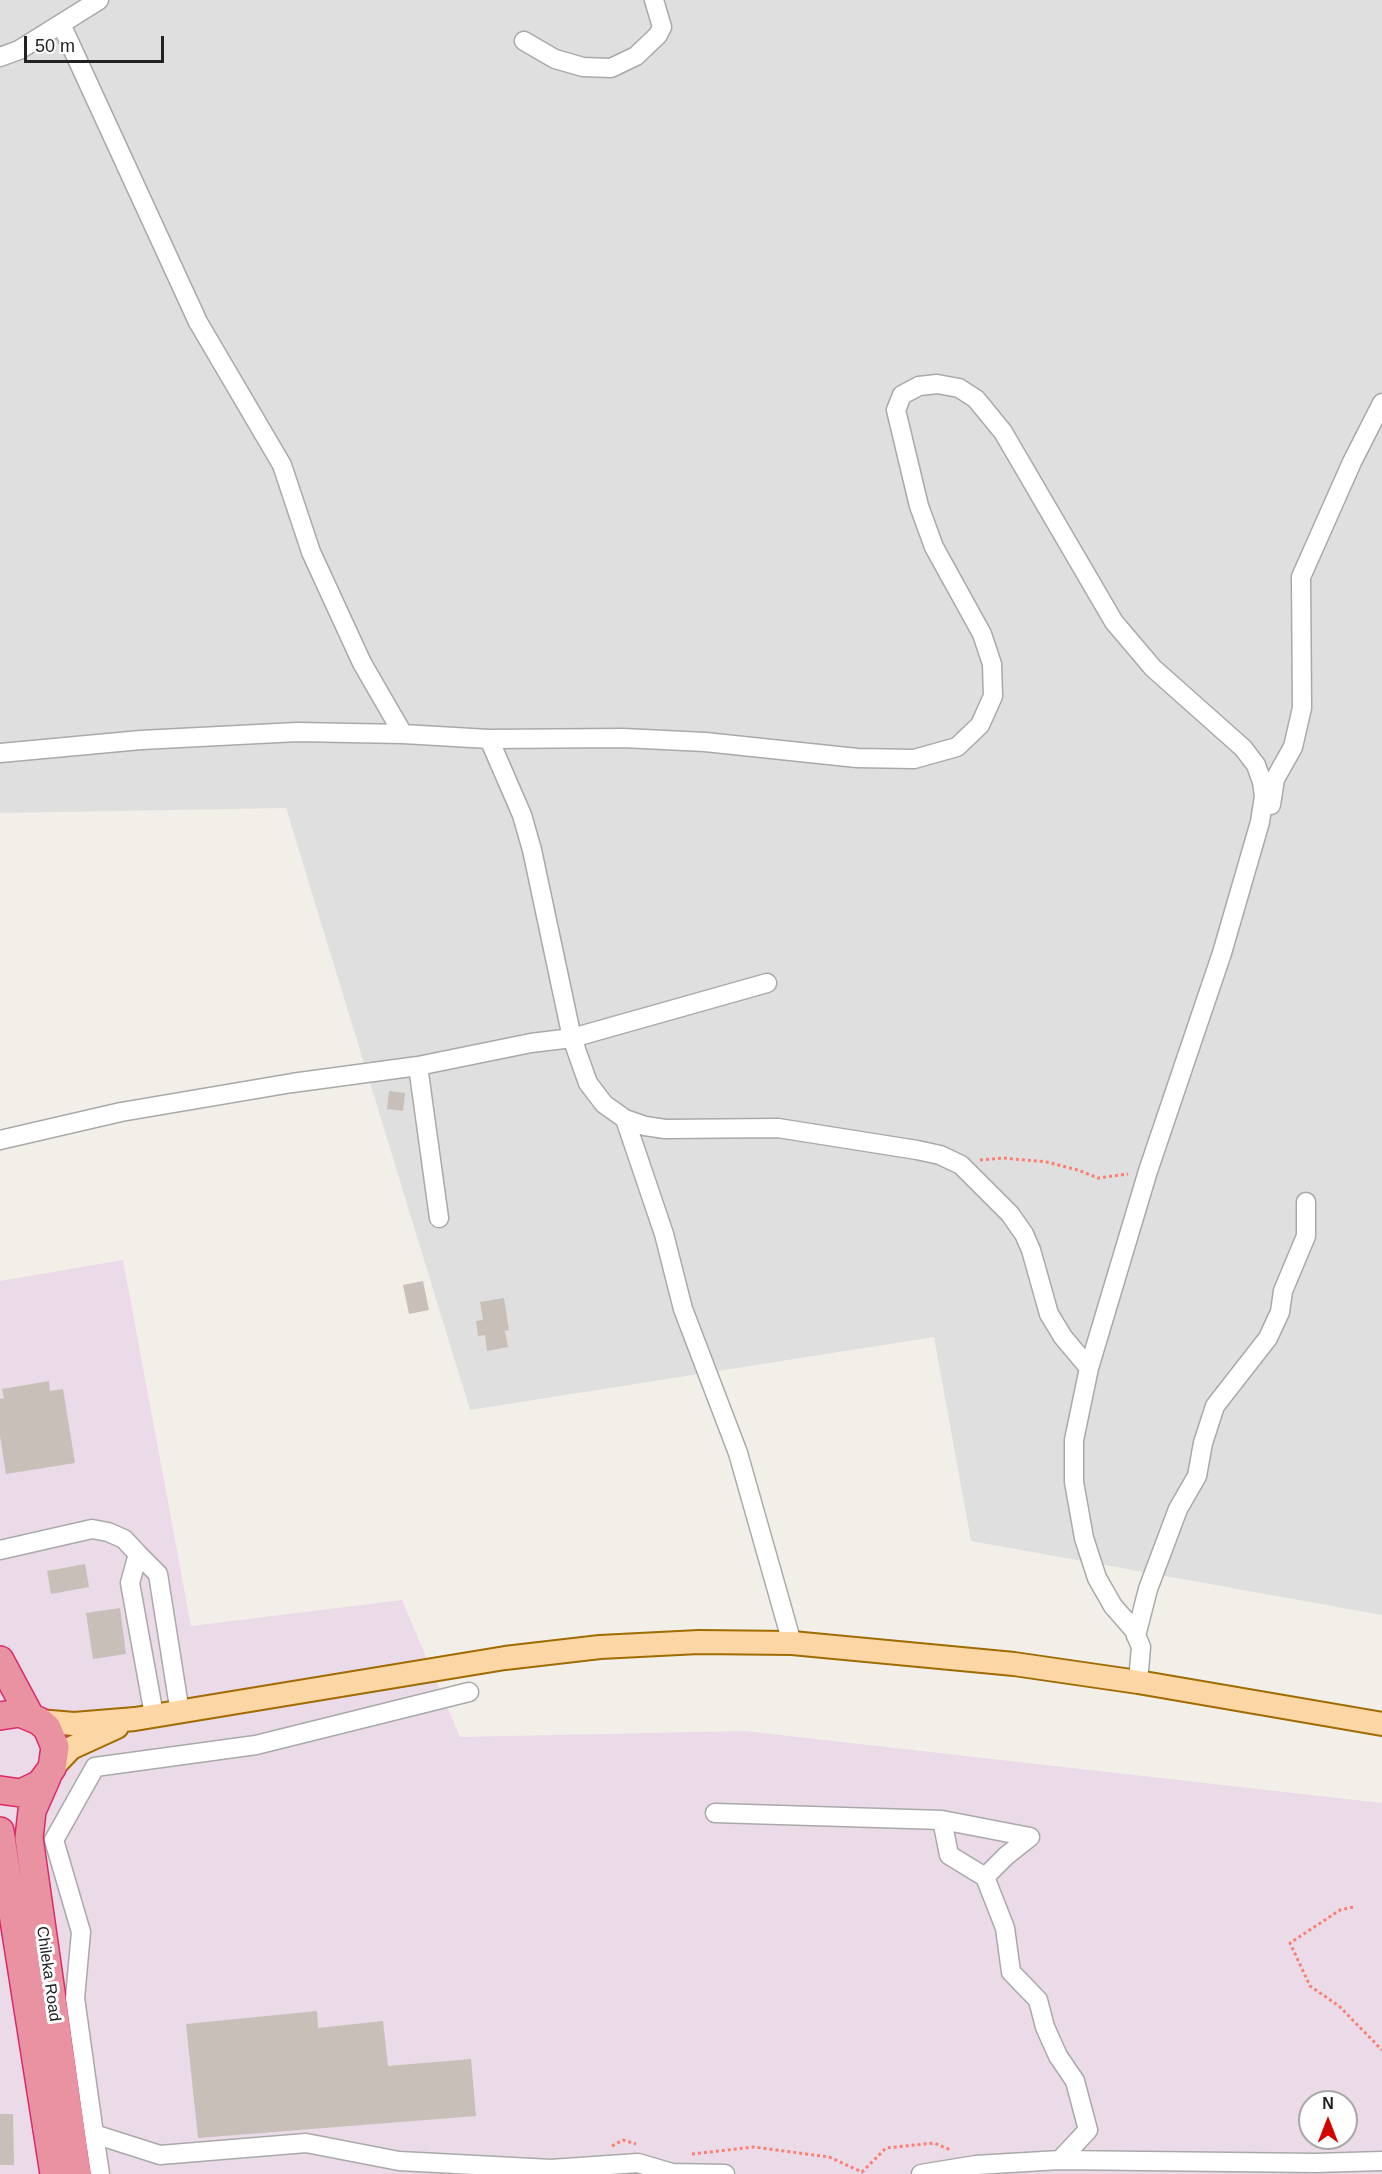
<!DOCTYPE html>
<style>
body{margin:0}
#map{position:relative;width:1382px;height:2174px;overflow:hidden;background:#f2efe9;font-family:Arial,sans-serif}
canvas{display:block}
.north{position:absolute;left:1298px;top:2090px;width:60px;height:60px;box-sizing:border-box;background:#fff;border:2px solid #a7a7a7;border-radius:50%;rotate:0deg;font-size:16px;font-weight:700;line-height:24px;text-align:center;color:#222}
.north::after{content:'';display:block;margin:auto;width:21px;height:27px;background:#d40000;clip-path:polygon(50% 0,100% 100%,50% 72%,0 100%)}
.scale{position:absolute;left:24px;top:36px;width:140px;height:27px;box-sizing:border-box;border:3px solid #222;border-top:0;padding-left:8px;font-size:18px;line-height:21px;white-space:nowrap;color:#222;-webkit-text-stroke:4px #fff;paint-order:stroke}
</style>
<div id="map">
<canvas width="1382" height="2174"></canvas>
<div class="north">N</div>
<div class="scale">50 m</div>
</div>
<script>
const ctx = document.querySelector('canvas').getContext('2d');
ctx.lineJoin = 'round';
function fill(path, color) { ctx.fillStyle = color; ctx.fill(path, 'evenodd'); }
const poly = rows => new Path2D(rows.map(r => 'M' + r).join(''));
function trace(path, color, width, dash) { ctx.strokeStyle = color; ctx.lineWidth = width; ctx.lineCap = dash ? 'butt' : 'round'; ctx.setLineDash(dash || []); ctx.stroke(path); }
function drawText(font, color, halo, rows, align = 'center') {
  ctx.font = font + ' Arial,sans-serif'; ctx.lineWidth = 6; ctx.setLineDash([]); ctx.textBaseline = 'middle'; ctx.strokeStyle = halo; ctx.fillStyle = color; for (const [text, x, y, turn = 0] of rows) {
    ctx.save(); ctx.translate(x, y); ctx.rotate((+turn || 0) * Math.PI / 180); ctx.textAlign = isNaN(turn) ? turn : align; if (halo) ctx.strokeText(text, 0, 0); ctx.fillText(text, 0, 0); ctx.restore();
  }
}
fill(poly([
 [0,0,1382,0,1382,1615,971,1541,934,1337,470,1410,286,808,0,813]
]), '#e0dfdf');
fill(poly([
 [123,1260,191,1626,402,1600,460,1737,745,1731,1382,1803,1382,2174,0,2174,0,1281],
 [1310,2102,1346,2102,1346,2138,1310,2138]
]), '#ebdbe8');
fill(poly([
 [389,1091,405,1093,403,1111,387,1109],
 [423,1281,429,1310,409,1314,403,1285],
 [504,1298,509,1330,505,1331,508,1347,487,1351,485,1335,478,1336,476,1321,483,1320,480,1302],
 [49,1381,50,1391,63,1389,75,1463,6,1474,0,1436,0,1399,4,1398,2,1389],
 [85,1564,89,1587,51,1594,47,1571],
 [120,1608,126,1654,93,1659,86,1613],
 [317,2011,318,2028,383,2021,388,2066,471,2059,476,2116,198,2138,186,2024],
 [0,2114,13,2114,14,2165,0,2165]
]), '#c7bfb8');
const minor = poly([
 [61,24,198,322,282,465,311,552,362,663,403,734],
 [524,41,555,59,583,67,611,68,636,56,658,35,662,27,654,0],
 [0,57,19,50,99,0],
 [489,739,522,815,532,850,572,1038,588,1083,604,1104,625,1119,645,1126,665,1129,778,1128,917,1150,940,1155,961,1165,1010,1214,1024,1234,1031,1250,1049,1314,1063,1337,1089,1368],
 [0,753,141,740,297,732,403,734,489,739,623,738,705,742,857,758,914,759,957,747,980,725,993,696,992,664,982,634,934,547,919,506,896,410,902,395,919,386,937,384,959,388,976,399,1003,432,1114,622,1153,668,1243,748,1256,765,1262,782,1264,796,1260,822,1222,953,1148,1171,1089,1368,1074,1440,1074,1482,1084,1538,1097,1578,1113,1606,1134,1630,1141,1647,1138,1682],
 [1271,805,1275,779,1293,747,1302,708,1301,577,1352,462,1382,403],
 [418,1066,439,1218],
 [625,1119,664,1234,683,1309,738,1453,792,1643],
 [0,1140,121,1112,292,1083,418,1066,531,1043,572,1038,767,983],
 [0,1550,92,1529,108,1532,124,1539,138,1554,130,1583,154,1715],
 [138,1554,158,1574,180,1713],
 [1136,1636,1148,1589,1178,1509,1197,1476,1203,1443,1215,1406,1268,1338,1280,1312,1283,1291,1306,1236,1306,1202],
 [469,1692,256,1745,95,1767,54,1840,81,1932,75,1998,94,2134,160,2155,306,2143,399,2161,551,2169,638,2163,672,2173,725,2174],
 [715,1813,942,1820],
 [985,1877,949,1855,942,1820,1030,1837,1006,1856,985,1877,1005,1928,1011,1972,1038,2000,1045,2027,1058,2056,1075,2081,1088,2130,1060,2160],
 [94,2134,100,2174],
 [921,2174,976,2165,1060,2160,1315,2163,1382,2161]
]);
const major = poly([
 [39,1721,74,1724,135,1719,505,1658,600,1647,699,1642,792,1643,1014,1664,1138,1682,1382,1724],
 [52,1768,71,1748,117,1727]
]);
const highway = poly([
 [0,1660,30,1716],
 [0,1716,20,1713,39,1721,47,1728,55,1747,52,1768,40,1784,21,1793,0,1790],
 [47,1777,32,1811,29,1838,77,2174],
 [0,1831,54,2174]
]);
trace(minor, '#a9a9a9', 21);
trace(major, '#a06b00', 26);
trace(highway, '#dc2a67', 30);
trace(poly([
 [980,1160,1003,1158,1047,1162,1078,1170,1098,1178,1128,1174],
 [1353,1907,1340,1910,1290,1943,1310,1986,1339,2006,1382,2050],
 [612,2146,623,2140,636,2144],
 [692,2154,754,2147,829,2157,862,2172,886,2148,934,2143,951,2150]
]), '#fa8072', 3, [3, 3]);
trace(minor, '#fff', 18);
trace(major, '#fcd6a4', 22);
trace(highway, '#e892a2', 27);
drawText('16px', '#222', '#fff', [
 ["Chileka Road",48,1974,82]
]);
</script>
